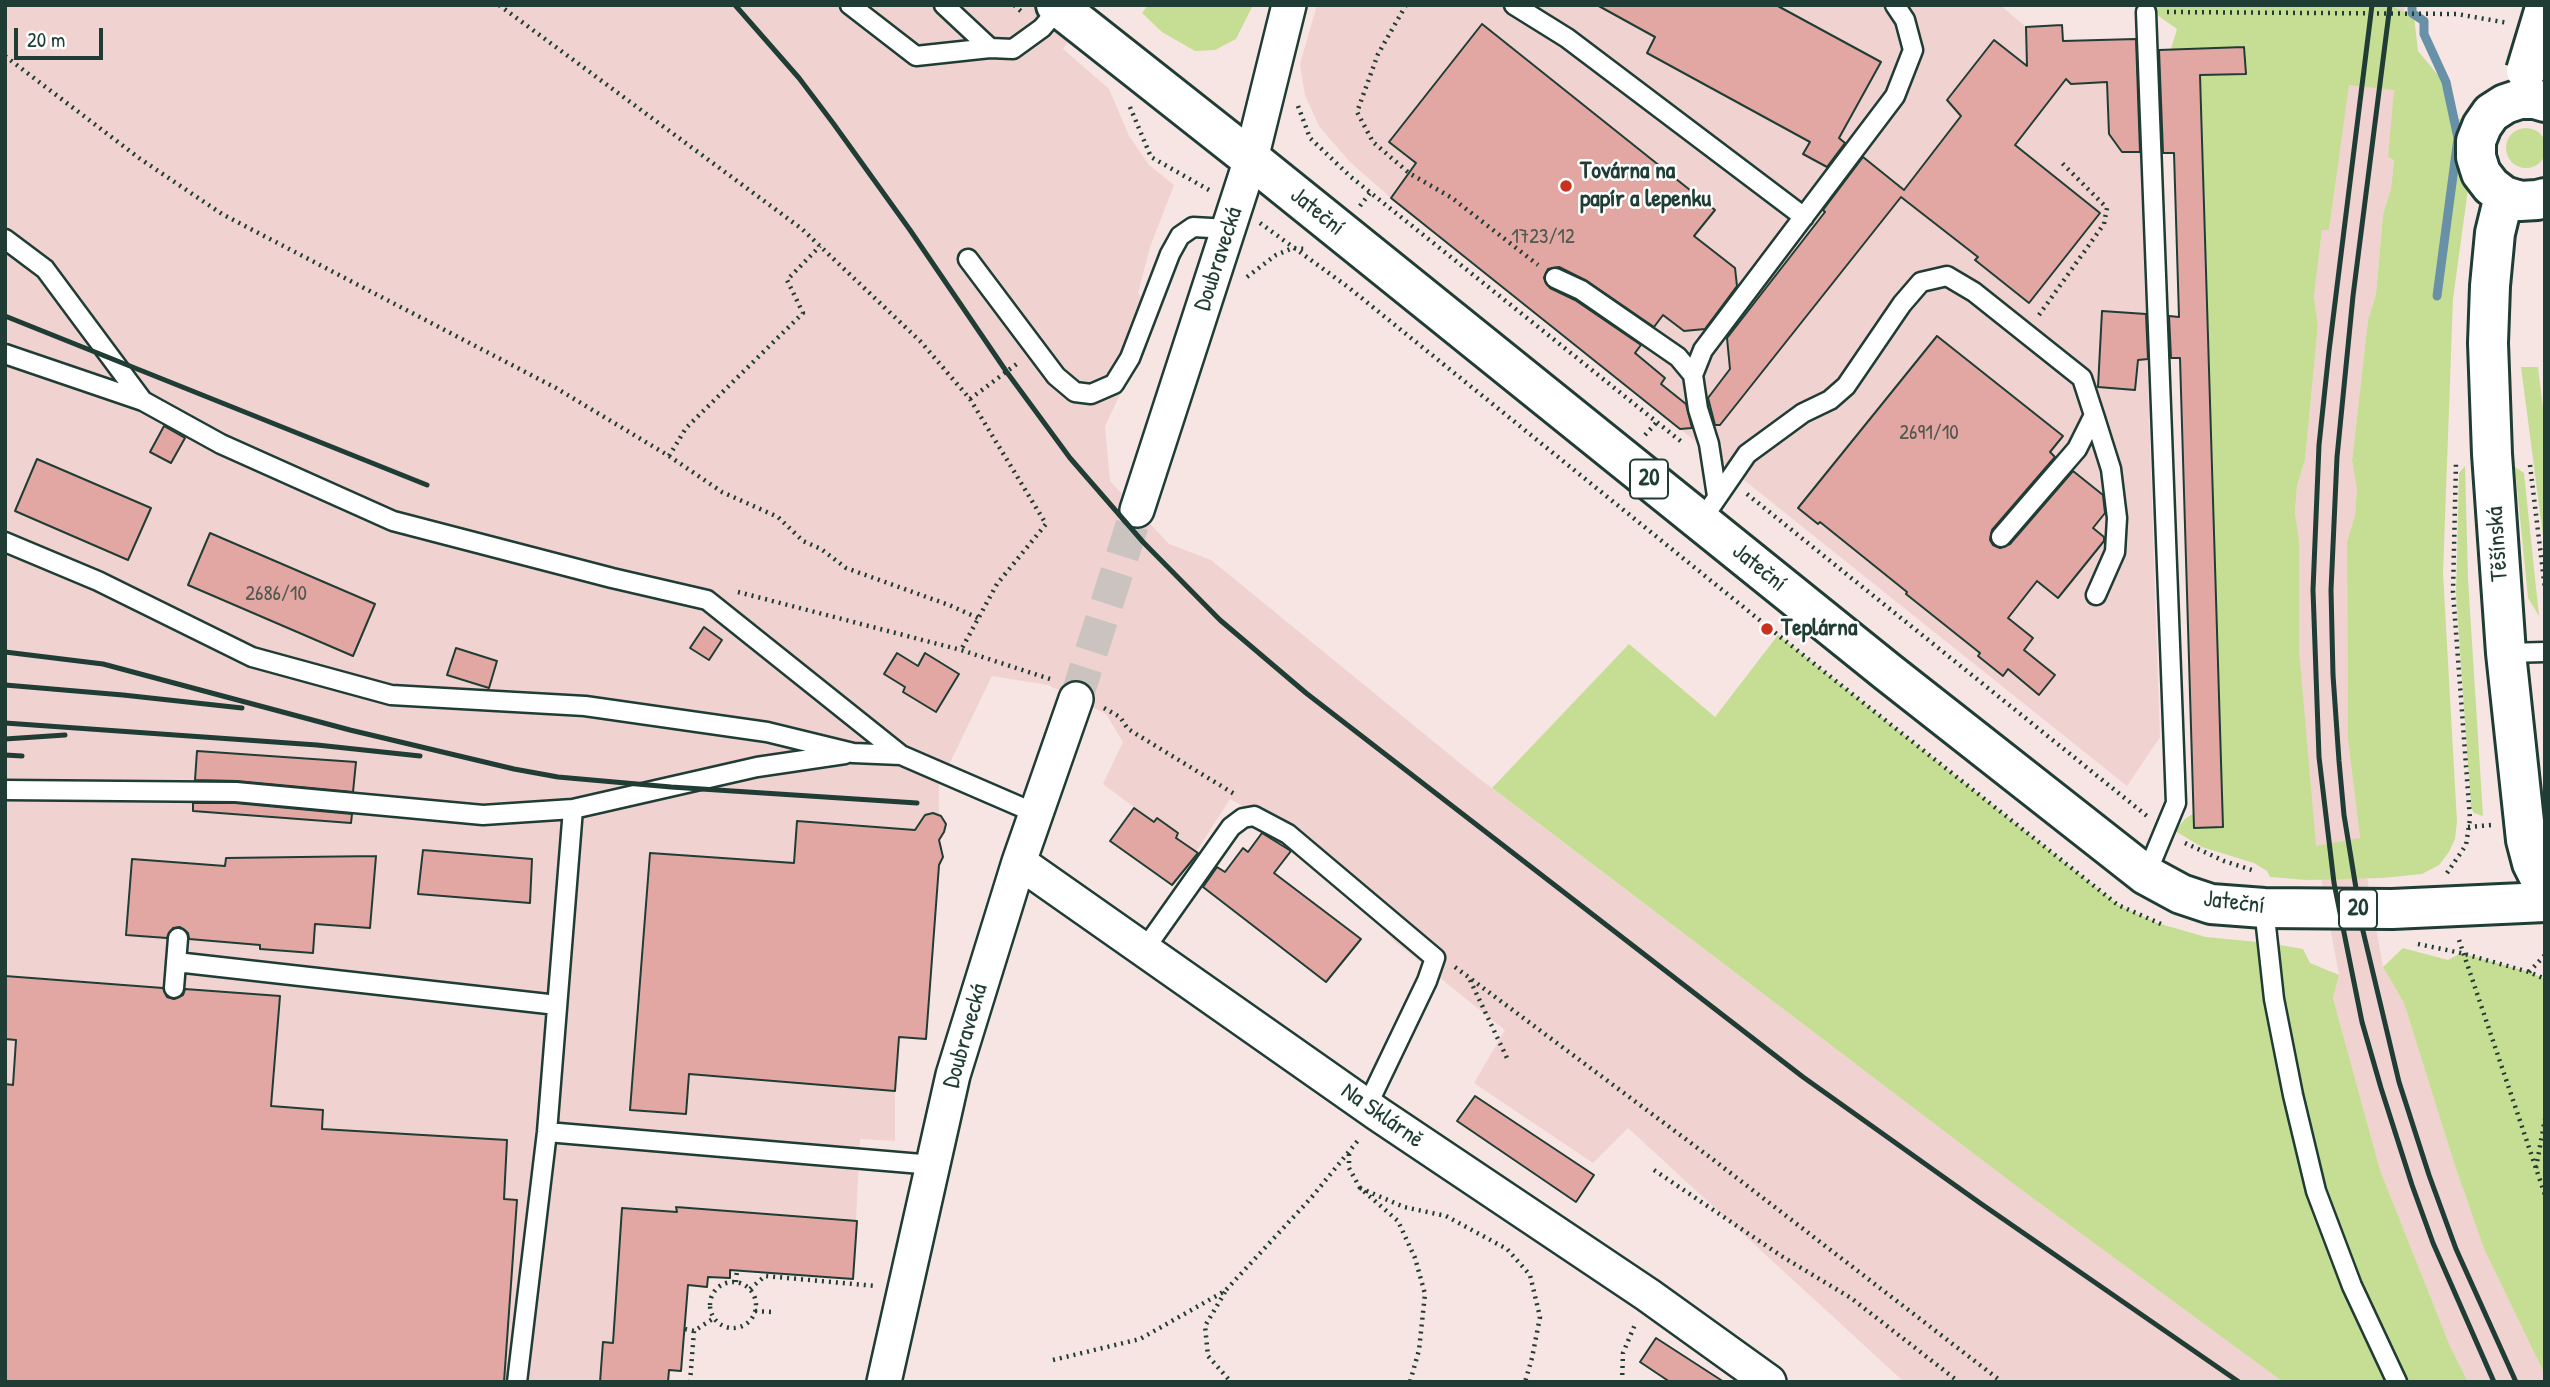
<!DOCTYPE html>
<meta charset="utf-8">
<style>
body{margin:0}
#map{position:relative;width:2550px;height:1387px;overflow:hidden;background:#f6e5e3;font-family:"Patrick Hand",sans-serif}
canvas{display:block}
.frame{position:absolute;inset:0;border:7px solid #1f3d34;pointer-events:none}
.scale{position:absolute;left:14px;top:28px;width:89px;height:32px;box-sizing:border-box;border:4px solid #1f3d34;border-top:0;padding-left:9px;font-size:21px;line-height:24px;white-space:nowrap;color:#1f3d34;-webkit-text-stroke:5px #fff;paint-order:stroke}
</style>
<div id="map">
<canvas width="2550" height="1387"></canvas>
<div class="frame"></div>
<div class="scale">20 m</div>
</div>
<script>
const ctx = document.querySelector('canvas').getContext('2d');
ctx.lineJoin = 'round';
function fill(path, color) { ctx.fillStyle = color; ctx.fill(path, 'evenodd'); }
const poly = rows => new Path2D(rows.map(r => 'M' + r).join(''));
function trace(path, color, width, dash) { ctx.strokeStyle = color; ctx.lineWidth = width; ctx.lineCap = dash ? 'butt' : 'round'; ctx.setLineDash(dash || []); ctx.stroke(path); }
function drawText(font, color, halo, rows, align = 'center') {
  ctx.font = font + ' "Patrick Hand",sans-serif'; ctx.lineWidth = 5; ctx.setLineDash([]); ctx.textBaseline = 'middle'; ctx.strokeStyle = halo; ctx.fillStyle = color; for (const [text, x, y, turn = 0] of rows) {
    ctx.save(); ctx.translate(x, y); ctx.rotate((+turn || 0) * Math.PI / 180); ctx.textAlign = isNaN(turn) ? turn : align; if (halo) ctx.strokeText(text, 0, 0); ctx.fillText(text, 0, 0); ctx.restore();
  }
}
fill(poly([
 [5,5,1092,5,1063,49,1109,89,1129,136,1149,165,1174,185,1150,247,1138,293,1157,317,1105,426,1110,481,1169,544,1211,560,1477,777,2015,1185,2283,1382,1904,1382,1628,1128,1593,1163,1474,1083,1505,1030,1394,941,1300,837,1230,799,1196,852,1176,838,1178,833,1158,818,1154,822,1103,784,1123,742,1106,714,1048,685,992,676,939,785,938,875,926,1039,899,1038,895,1091,895,1141,860,1139,853,1279,732,1270,730,1278,708,1277,707,1287,688,1285,681,1371,669,1370,668,1382,5,1382],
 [1317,5,2000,5,2026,27,2062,24,2063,42,2106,40,2139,120,2160,737,2127,786,1391,198,1350,162,1319,126,1305,95,1300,64],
 [2359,5,2405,5,2388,157,2394,159,2391,189,2383,214,2376,294,2368,320,2352,461,2357,489,2355,515,2347,542,2348,740,2360,838,2383,967,2404,1003,2454,1163,2484,1249,2545,1375,2545,1382,2468,1382,2450,1346,2380,1170,2333,998,2339,975,2315,846,2299,649,2299,539,2295,513,2297,486,2305,460,2318,325,2314,297,2322,229,2329,230]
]), '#f0d2d0');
fill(poly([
 [1148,5,1253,5,1236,39,1215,50,1195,51,1162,32,1142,13],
 [2143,5,2389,5,2414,16,2418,51,2442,80,2450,117,2477,123,2453,299,2443,573,2457,822,2455,839,2449,852,2439,865,2422,874,2383,878,2307,880,2270,877,2267,871,2254,863,2202,847,2175,831,2185,819,2194,813,2223,826,2200,49,2171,49,2177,29],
 [2349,85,2394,90,2388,157,2394,160,2391,189,2383,214,2376,294,2368,320,2352,461,2357,489,2355,515,2347,542,2348,740,2360,838,2316,846,2299,649,2299,539,2295,513,2297,486,2305,460,2318,325,2314,297,2322,230,2329,230],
 '2506 148a20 20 0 1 1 40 0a20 20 0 1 1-40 0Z',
 [2521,367,2538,367,2545,424,2545,551],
 [2465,466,2468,579,2483,816,2474,813,2471,807,2456,594,2459,473],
 [2515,467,2524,473,2539,616,2528,598],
 [1778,635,2118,905,2157,923,2206,937,2268,943,2303,949,2310,963,2339,975,2333,998,2380,1170,2450,1346,2468,1382,2283,1382,2015,1185,1492,788,1629,644,1715,717],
 [2403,948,2448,960,2461,953,2529,972,2545,979,2545,1375,2484,1249,2454,1163,2404,1003,2383,967]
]), '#c6de94');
trace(poly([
 [2412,5,2412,13,2424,21,2424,34,2446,82,2458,138,2437,296]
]), '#6891a8', 9);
const building = poly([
 [1597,5,1776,5,1881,62,1839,138,1845,143,1827,167,1803,154,1810,142,1647,53,1655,37,1597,5],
 [1482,24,1715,210,1694,236,1735,268,1737,286,1705,329,1684,331,1663,315,1654,327,1587,281,1559,267,1548,269,1544,278,1550,288,1575,300,1641,345,1635,353,1665,378,1661,384,1686,404,1692,428,1680,429,1391,198,1416,163,1389,142,1482,24],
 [2062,25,2063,41,2136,39,2140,152,2122,152,2109,134,2107,82,2071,84,2066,79,2015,145,2100,213,2029,303,1975,260,1978,257,1901,197,1720,425,1715,425,1708,398,1730,369,1727,338,1825,212,1823,210,1863,157,1904,190,1961,116,1947,100,1994,40,2027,66,2026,27,2062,25],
 [2244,47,2246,74,2200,75,2223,827,2194,828,2180,358,2171,358,2169,316,2179,317,2174,153,2163,153,2159,50,2244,47],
 [2102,311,2146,314,2148,359,2138,360,2135,390,2098,387,2102,311],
 [1937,336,2063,436,2050,452,2055,457,1992,530,1990,540,1993,545,2000,548,2010,544,2073,471,2103,495,2105,513,2093,528,2104,537,2104,541,2058,598,2037,581,2008,618,2033,638,2024,650,2055,675,2039,695,2008,669,2003,676,1978,656,1980,653,1906,594,1907,592,1820,522,1818,524,1798,508,1937,336],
 [164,426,185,438,171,463,150,452,164,426],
 [37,459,151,508,128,560,15,511,37,459],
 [210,533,375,604,353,656,188,585,210,533],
 [704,627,722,640,709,660,690,648,704,627],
 [456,648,497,661,489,688,447,675,456,648],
 [897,653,918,666,925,653,959,674,936,712,903,692,905,687,884,674,897,653],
 [197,751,356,762,353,792,237,781,195,780,197,751],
 [193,803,235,803,352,814,351,823,193,811,193,803],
 [1134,808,1154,822,1157,818,1178,833,1176,838,1198,853,1172,885,1110,841,1134,808],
 [933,813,941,816,946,824,944,832,939,840,943,857,939,865,926,1039,899,1037,895,1091,689,1074,686,1114,630,1110,650,853,794,863,797,821,915,830,925,815,933,813],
 [1262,833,1291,851,1274,873,1361,939,1326,982,1203,887,1217,867,1225,872,1243,848,1248,852,1262,833],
 [423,850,532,859,530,903,418,894,423,850],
 [376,856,370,928,315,924,313,953,260,949,260,945,189,939,188,933,180,927,173,928,167,938,126,935,132,859,225,866,226,858,376,856],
 [5,976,163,988,167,997,174,999,183,995,185,989,280,996,271,1106,323,1110,322,1129,507,1140,504,1199,517,1200,504,1382,5,1382,5,1084,13,1085,16,1040,5,1039,5,976],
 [1475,1096,1594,1175,1576,1202,1457,1121,1475,1096],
 [676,1207,857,1221,853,1279,730,1270,730,1278,708,1277,707,1287,688,1285,681,1371,669,1370,668,1382,600,1382,603,1342,613,1343,622,1208,677,1212,676,1207],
 [1656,1338,1724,1382,1670,1382,1640,1362,1656,1338]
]);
fill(building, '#e2a7a2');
trace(building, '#1f3d34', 2);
trace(poly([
 [1076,699,1137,510]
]), '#cbc3c0', 33, [33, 17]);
const lane = poly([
 [850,5,916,56,990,48],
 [944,5,990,48,1013,49,1042,28,1059,8],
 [1514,5,1567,38,1804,217],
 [5,239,45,269,143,401],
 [968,259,1056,376,1075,392,1091,394,1114,384,1130,358,1170,254,1180,236,1193,227,1229,229],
 [1555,278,1581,290,1678,357,1693,375,1698,409,1709,444,1717,496],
 [5,354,143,401,221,444,393,521,612,578,707,600,901,755],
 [1693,375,1703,350,1895,96,1913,50,1905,20,1895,5],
 [2094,415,2111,469,2117,518,2115,552,2096,595],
 [1701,521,1747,454,1803,413,1830,400,1846,386,1902,304,1921,282,1947,276,1974,292,2082,378,2094,415,2077,449,2001,537],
 [5,542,98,581,252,657,391,695,585,706,767,732,853,753,901,755,1035,813],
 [2506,653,2545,652],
 [5,790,236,792,483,815,573,809,757,767,845,754],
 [2146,875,2176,803,2146,12],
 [2264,908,2274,999,2293,1095,2316,1191,2352,1286,2397,1382],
 [1144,950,1231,827,1243,818,1254,816,1288,834,1435,958,1427,981,1367,1106],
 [176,962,557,1005],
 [174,988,178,938],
 [547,1132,933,1165],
 [517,1382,547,1132,573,809]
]);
const street = poly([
 [1137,510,1251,159,1289,5],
 [1019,862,1378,1114,1648,1295,1769,1382],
 [884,1382,953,1075,1019,862,1076,699]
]);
const secondary = poly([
 [2545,102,2535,99,2520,99,2505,104,2491,113,2482,126,2476,141,2476,157,2481,173,2491,186,2504,196,2520,201,2537,200,2545,198],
 [2504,196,2495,233,2490,286,2488,343,2492,454,2506,653,2526,840,2532,863,2545,889]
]);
const primary = poly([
 [1056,5,1251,159,1889,673,2146,875,2181,894,2211,904,2264,908,2392,909,2545,902]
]);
trace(lane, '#1f3d34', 23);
trace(street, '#1f3d34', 38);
trace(secondary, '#1f3d34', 44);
trace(primary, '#1f3d34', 44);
trace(poly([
 [499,5,802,229,921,342,970,399,1046,524,997,584,961,650],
 [1014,5,1023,13],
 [1406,5,1378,54,1357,112,1373,142,1409,173,1452,198,1538,265],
 [2167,12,2457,14,2508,23],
 [5,56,139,158,222,214,556,388,669,456,722,492,778,517,803,541,821,549,846,568,949,605,978,618],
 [1298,106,1310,138,1351,177,1683,443],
 [1130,107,1151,157,1209,190],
 [1360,206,1370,193],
 [1260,223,1348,287,1778,635,2118,905,2161,924],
 [1247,277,1276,255,1293,248,1306,249],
 [2039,315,2104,224,2107,208,2060,161],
 [970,399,1018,363],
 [1645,435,1657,422],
 [669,456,686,428,803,313,787,280,820,246],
 [2530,465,2545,589],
 [1747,494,2147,816],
 [738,592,961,650,1053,680],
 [1104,708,1120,717,1128,729,1236,795],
 [2468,827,2492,825],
 [2185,843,2224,861,2255,871],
 [2447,873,2466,845,2470,819,2453,592,2456,462],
 [2459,940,2545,1195],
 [2418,944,2461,953,2529,972,2545,979],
 [1455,967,1711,1158,2002,1382],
 [2529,972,2545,955],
 [1470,980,1507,1058],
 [1349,1154,1349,1168,1360,1188,1398,1221,1415,1258,1425,1294,1419,1350,1410,1382],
 [2536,1168,2545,1119],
 [1654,1170,1783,1257,1851,1298,1959,1382],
 [1360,1188,1404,1207,1446,1216,1507,1249,1530,1275,1540,1317,1532,1358,1525,1382],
 [736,1282,737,1270],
 '710 1305a23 23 0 1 1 46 0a23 23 0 1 1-46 0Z',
 [750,1289,765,1276,876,1286],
 [1225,1292,1205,1326,1208,1356,1231,1382],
 [755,1311,773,1312],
 [685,1329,694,1331,714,1318],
 [1053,1360,1140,1339,1225,1291,1311,1198,1360,1138],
 [690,1382,694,1331],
 [1622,1382,1623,1353,1636,1322]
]), '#1f3d34', 4.5, [2, 5]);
trace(lane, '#fff', 18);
trace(street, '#fff', 33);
trace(secondary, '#fff', 38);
trace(primary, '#fff', 38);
trace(poly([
 [735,5,799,78,833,123,910,230,1006,371,1070,458,1143,542,1220,620,1306,693,1803,1077,1980,1203,2239,1382],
 [2372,5,2329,351,2319,445,2313,590,2319,757,2334,883,2362,1022,2381,1088,2412,1185,2433,1243,2494,1382],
 [2390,5,2353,296,2337,457,2331,590,2333,675,2339,761,2344,815,2363,931,2399,1082,2429,1175,2456,1249,2516,1382],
 [5,316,427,485],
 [5,652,103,664,350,730,514,769,558,777,671,787,917,803],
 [5,685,123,695,242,708],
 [5,723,317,745,420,756],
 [5,739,65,735],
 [5,755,22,756]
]), '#1f3d34', 5);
const secondaryBridge = poly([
 [2526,71,2545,8]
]);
trace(secondaryBridge, '#1f3d34', 44, []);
trace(secondaryBridge, '#fff', 38);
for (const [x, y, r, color] of [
 [1566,186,7,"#c8321e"],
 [1767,629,7,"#c8321e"]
]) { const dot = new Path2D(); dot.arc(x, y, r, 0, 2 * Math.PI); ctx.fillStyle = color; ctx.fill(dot); trace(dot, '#fff', 2.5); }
drawText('21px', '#505850', null, [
 ["1723/12",1543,237],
 ["2691/10",1929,433],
 ["2686/10",276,594]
]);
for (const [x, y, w] of [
 [1649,479,38],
 [2358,909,38]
]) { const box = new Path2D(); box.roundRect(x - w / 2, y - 19.5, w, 39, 5); ctx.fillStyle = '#fff'; ctx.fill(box); trace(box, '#1f3d34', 2); }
drawText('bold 23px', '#1f3d34', null, [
 ["20",1649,479],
 ["20",2358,909]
]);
drawText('bold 24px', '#1f3d34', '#fff', [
 ["Továrna na",1580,172],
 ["papír a lepenku",1580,200],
 ["Teplárna",1781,629]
], 'left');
drawText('24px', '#1f3d34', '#fff', [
 ["Jateční",1317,212,39],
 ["Doubravecká",1219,259,-72],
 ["Těšínská",2498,544,-94],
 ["Jateční",1759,568,39],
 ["Jateční",2234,903,7],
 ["Doubravecká",966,1036,-74],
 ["Na Sklárně",1382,1116,35]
]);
</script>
